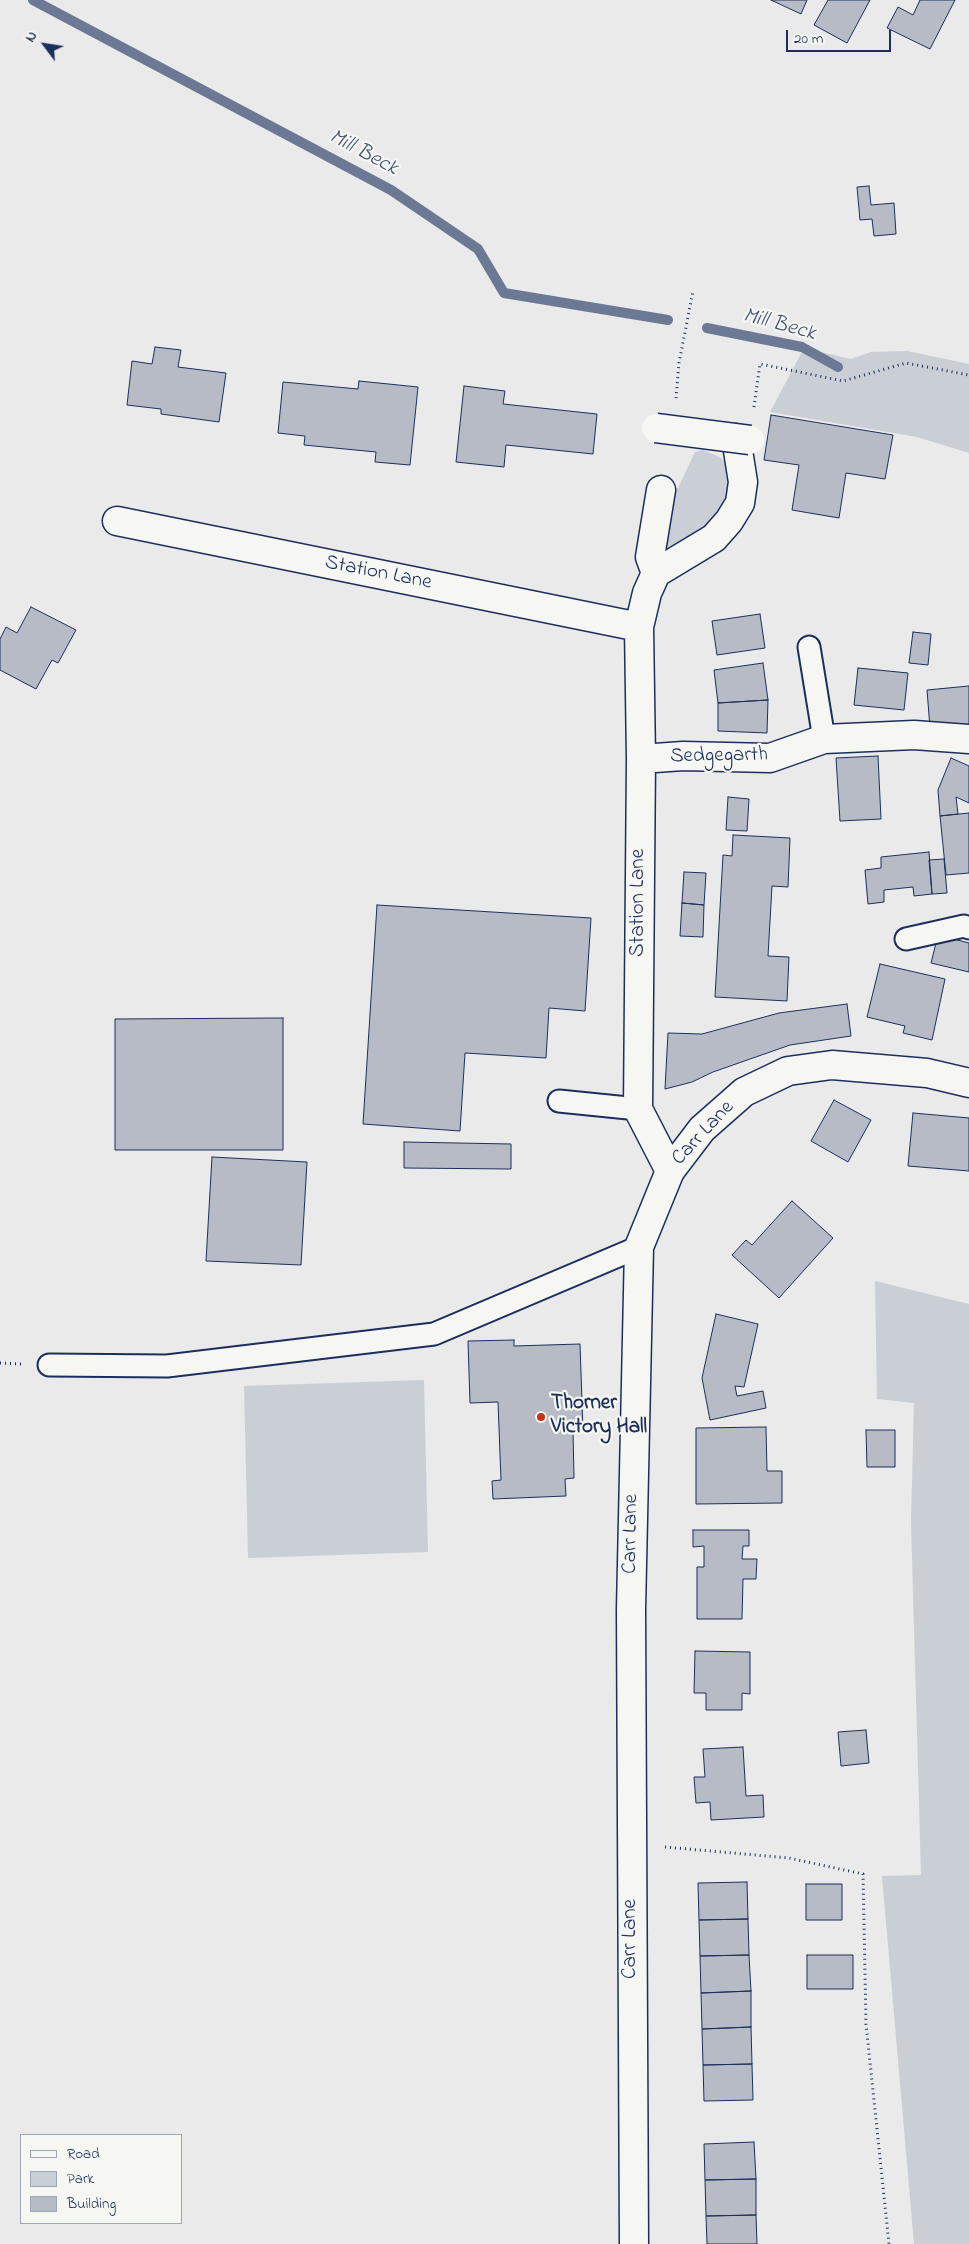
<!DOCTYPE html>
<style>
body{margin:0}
#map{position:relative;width:969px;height:2244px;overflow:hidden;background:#e9eae9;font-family:"Indie Flower",sans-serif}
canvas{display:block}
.legend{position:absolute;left:20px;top:2134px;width:162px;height:90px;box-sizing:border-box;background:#f6f6f2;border:1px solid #9ea6b7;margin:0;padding:6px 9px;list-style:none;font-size:15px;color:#1b2f5e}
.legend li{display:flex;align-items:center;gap:10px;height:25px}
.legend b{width:25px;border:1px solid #9ea6b7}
.north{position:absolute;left:20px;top:20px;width:50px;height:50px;-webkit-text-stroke:4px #f6f6f2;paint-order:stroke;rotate:301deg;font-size:14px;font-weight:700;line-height:20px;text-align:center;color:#1b2f5e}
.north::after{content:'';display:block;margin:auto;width:18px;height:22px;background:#1b2f5e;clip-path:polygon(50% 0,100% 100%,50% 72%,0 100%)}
.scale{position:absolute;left:786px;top:30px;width:105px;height:22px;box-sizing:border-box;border:2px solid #1b2f5e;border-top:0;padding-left:6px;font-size:15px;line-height:18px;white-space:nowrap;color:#1b2f5e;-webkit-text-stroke:4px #f6f6f2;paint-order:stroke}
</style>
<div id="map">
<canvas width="969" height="2244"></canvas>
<ul class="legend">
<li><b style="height:6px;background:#f6f6f2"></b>Road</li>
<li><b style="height:14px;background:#caced5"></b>Park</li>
<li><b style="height:14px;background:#b6bbc6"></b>Building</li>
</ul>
<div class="north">N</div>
<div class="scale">20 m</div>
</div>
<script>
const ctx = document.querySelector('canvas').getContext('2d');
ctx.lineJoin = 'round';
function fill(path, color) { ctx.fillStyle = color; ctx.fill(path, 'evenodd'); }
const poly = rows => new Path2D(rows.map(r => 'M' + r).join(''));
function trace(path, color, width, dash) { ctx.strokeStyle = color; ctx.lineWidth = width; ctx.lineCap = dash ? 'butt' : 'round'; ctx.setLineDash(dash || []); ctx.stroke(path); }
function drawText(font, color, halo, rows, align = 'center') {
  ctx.font = font + ' "Indie Flower",sans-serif'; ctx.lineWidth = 4.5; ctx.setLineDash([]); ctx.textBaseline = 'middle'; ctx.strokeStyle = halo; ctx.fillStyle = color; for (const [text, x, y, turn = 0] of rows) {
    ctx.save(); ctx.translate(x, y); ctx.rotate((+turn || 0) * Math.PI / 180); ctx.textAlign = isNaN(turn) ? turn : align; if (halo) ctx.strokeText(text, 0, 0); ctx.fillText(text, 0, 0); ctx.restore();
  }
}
fill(poly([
 [804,348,851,359,871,352,907,351,969,364,969,453,917,437,770,412],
 [702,450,720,457,725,463,728,492,724,506,703,532,663,549,669,486,678,488,695,452],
 [875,1281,969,1304,969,2244,914,2244,882,1876,921,1875,911,1522,914,1403,877,1399],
 [424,1380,428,1552,248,1558,244,1386]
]), '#caced5');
trace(poly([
 [33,0,391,190,478,249,504,293,668,320],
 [707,328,802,347,838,367]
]), '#6c7995', 10);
const building = poly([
 [771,0,807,0,801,14,771,0],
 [828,0,870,0,847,43,814,25,828,0],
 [920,0,955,0,930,49,887,28,898,7,913,15,920,0],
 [869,186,871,205,894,203,896,234,874,236,872,219,860,220,857,187,869,186],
 [155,347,181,350,178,367,226,373,219,422,161,414,161,409,127,405,132,361,152,364,155,347],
 [359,381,418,387,410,465,375,462,376,452,304,445,305,436,278,433,283,382,358,389,359,381],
 [464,386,505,391,503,404,597,414,593,454,506,445,504,467,456,462,464,386],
 [771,415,893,435,885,479,846,473,839,518,792,510,799,465,764,460,771,415],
 [31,607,76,630,58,663,52,660,36,689,0,670,0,639,6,627,17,633,31,607],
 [760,614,765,648,717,655,712,621,760,614],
 [913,632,931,634,928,665,909,663,913,632],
 [763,663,768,700,718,703,714,670,763,663],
 [858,668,908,673,904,710,854,705,858,668],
 [969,686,969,725,930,728,927,690,969,686],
 [768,700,767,733,718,731,718,703,768,700],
 [878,756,881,819,840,821,836,758,878,756],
 [951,758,969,766,969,803,956,797,958,814,940,816,938,790,951,758],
 [728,797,749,799,747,831,726,830,728,797],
 [969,813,969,873,946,875,940,816,969,813],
 [733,835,790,838,788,887,772,886,768,956,789,957,787,1001,715,997,723,855,732,856,733,835],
 [929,852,932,894,914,896,913,887,884,890,884,902,868,904,865,870,881,868,881,857,929,852],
 [944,859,947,893,932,894,929,860,944,859],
 [684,872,706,873,704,905,682,903,684,872],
 [682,903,704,905,703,937,680,936,682,903],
 [377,905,591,918,585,1011,549,1008,546,1058,465,1053,460,1131,363,1124,377,905],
 [938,935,969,943,969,972,931,963,938,935],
 [880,964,945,979,932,1040,903,1033,905,1026,867,1017,880,964],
 [847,1004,851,1036,790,1045,713,1072,692,1082,665,1089,668,1033,702,1034,779,1013,847,1004],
 [283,1018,283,1150,115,1150,115,1019,283,1018],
 [834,1100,871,1120,848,1162,811,1141,834,1100],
 [913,1113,969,1118,969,1171,908,1166,913,1113],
 [404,1142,511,1144,511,1169,404,1168,404,1142],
 [212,1157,307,1162,301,1265,206,1261,212,1157],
 [792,1201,833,1238,779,1298,732,1255,746,1240,752,1245,792,1201],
 [716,1314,758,1324,744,1387,735,1386,737,1396,763,1391,766,1408,710,1420,702,1378,716,1314],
 [514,1340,514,1346,580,1344,583,1431,573,1431,574,1478,565,1479,566,1496,493,1499,492,1481,501,1480,498,1402,470,1403,468,1341,514,1340],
 [766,1427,767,1471,782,1471,782,1503,696,1504,696,1428,766,1427],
 [866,1430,895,1430,895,1467,867,1467,866,1430],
 [693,1530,749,1530,749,1546,743,1546,742,1559,757,1559,756,1579,743,1579,742,1619,697,1619,697,1567,704,1567,704,1546,693,1547,693,1530],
 [695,1651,750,1652,750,1694,742,1693,742,1710,706,1710,706,1693,694,1693,695,1651],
 [866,1730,869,1763,841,1766,838,1732,866,1730],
 [743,1747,746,1796,763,1795,764,1817,711,1820,710,1802,696,1803,694,1777,705,1777,703,1749,743,1747],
 [747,1882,748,1919,699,1920,698,1883,747,1882],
 [806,1884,842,1884,842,1920,806,1920,806,1884],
 [748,1919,749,1955,700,1956,699,1920,748,1919],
 [749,1955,751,1991,701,1993,700,1956,749,1955],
 [807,1955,853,1955,853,1989,807,1989,807,1955],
 [751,1991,751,2027,702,2029,701,1993,751,1991],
 [751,2027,752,2064,703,2065,702,2029,751,2027],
 [752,2064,753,2100,704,2101,703,2065,752,2064],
 [754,2142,756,2179,705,2180,704,2144,754,2142],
 [756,2179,756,2215,706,2216,705,2180,756,2179],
 [756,2215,757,2244,707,2244,706,2216,756,2215]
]);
fill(building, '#b6bbc6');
trace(building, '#1b2f5e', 1);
const lane = poly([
 [809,647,824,739],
 [906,939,964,926,969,928],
 [559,1101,638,1109],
 [49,1365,167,1366,434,1334,639,1247]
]);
const street = poly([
 [117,521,639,627],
 [656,573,650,557,661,490],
 [641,759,683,756,770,758,824,739,914,735,969,739],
 [670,1171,638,1109,641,759,639,627,647,593,656,573,714,538,729,521,740,503,743,482,736,438]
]);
const secondary = poly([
 [634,2244,631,1609,639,1247,670,1171,702,1129,744,1092,788,1071,832,1065,927,1073,969,1083]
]);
trace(lane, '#1b2f5e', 25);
trace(street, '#1b2f5e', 31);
trace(secondary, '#1b2f5e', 31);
trace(poly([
 [676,398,679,363,693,291],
 [754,407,760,364,843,381,906,363,969,375],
 [0,1363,21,1364],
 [665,1847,789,1858,863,1874,866,2024,889,2244]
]), '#1b2f5e', 3, [1, 4]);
trace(lane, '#f6f6f2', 21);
trace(street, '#f6f6f2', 28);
trace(secondary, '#f6f6f2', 28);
const streetBridge = poly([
 [656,428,750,440]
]);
trace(streetBridge, '#1b2f5e', 31, []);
trace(streetBridge, '#f6f6f2', 28);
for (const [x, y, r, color] of [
 [541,1417,5,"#c8321e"]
]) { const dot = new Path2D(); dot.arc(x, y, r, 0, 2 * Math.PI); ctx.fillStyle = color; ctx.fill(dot); trace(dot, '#f6f6f2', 2); }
drawText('21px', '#1b2f5e', '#f6f6f2', [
 ["Station Lane",378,574,11],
 ["Sedgegarth",719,757,-1],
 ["Station Lane",640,903,-90],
 ["Carr Lane",704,1134,-47],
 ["Carr Lane",632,1534,-89],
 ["Carr Lane",632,1939,-90]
]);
drawText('bold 21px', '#1b2f5e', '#f6f6f2', [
 ["Thorner",551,1405],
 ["Victory Hall",551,1429]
], 'left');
drawText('italic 22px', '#44547a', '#f6f6f2', [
 ["Mill Beck",363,154,28],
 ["Mill Beck",779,326,15]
]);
</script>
